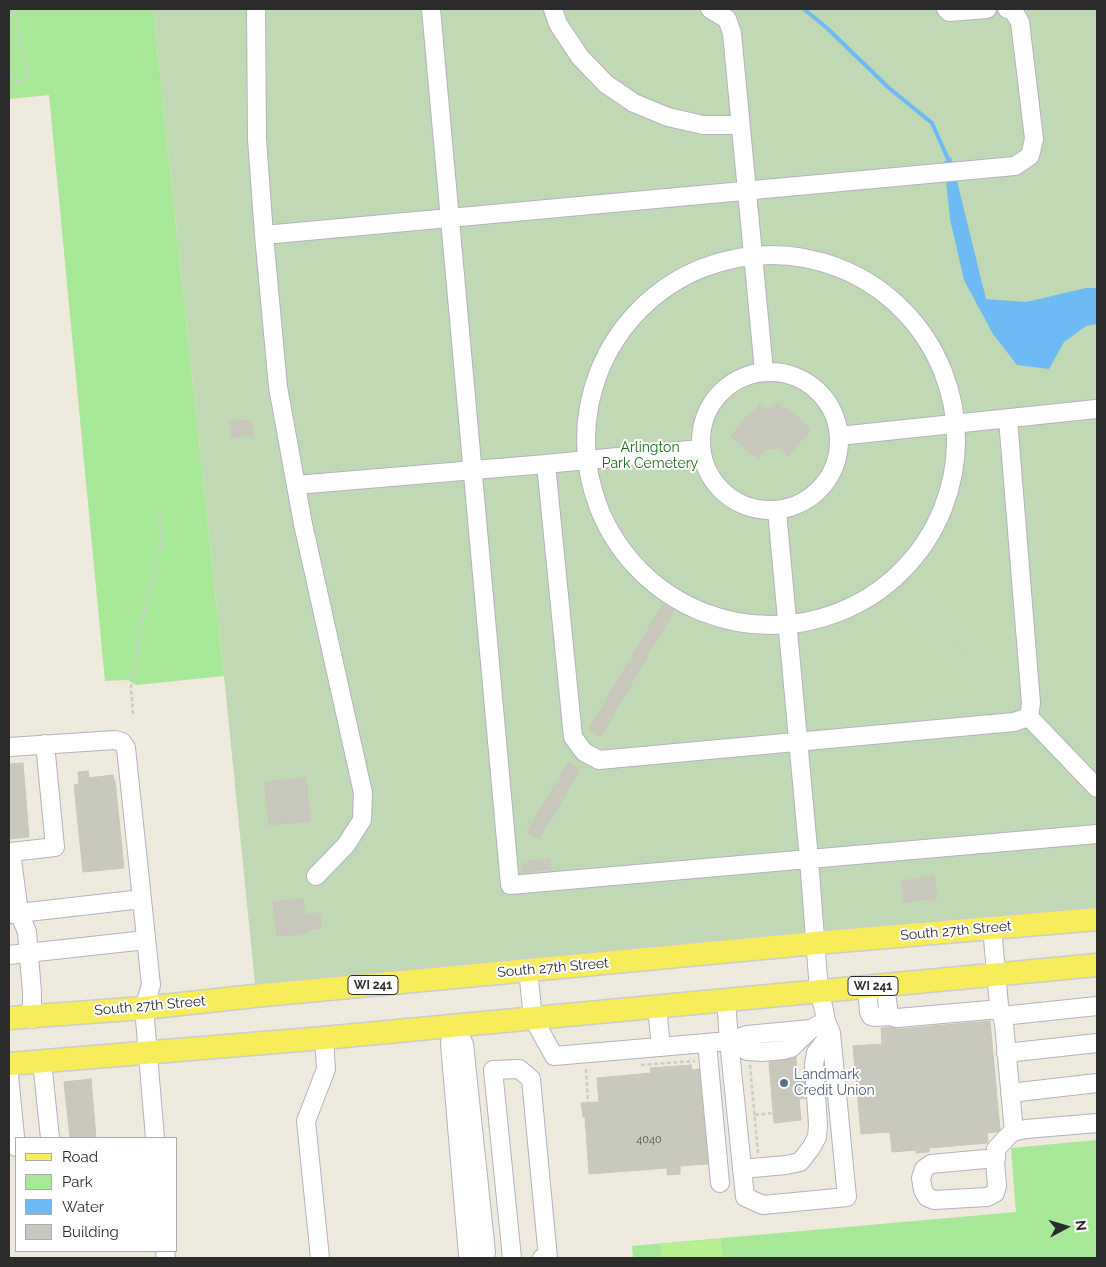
<!DOCTYPE html>
<style>
body{margin:0}
#map{position:relative;width:1106px;height:1267px;overflow:hidden;background:#eeeade;font-family:Raleway,sans-serif}
canvas{display:block}
.frame{position:absolute;inset:0;border:10px solid #2c2c2c;pointer-events:none}
.legend{position:absolute;left:15px;top:1137px;width:162px;height:115px;box-sizing:border-box;background:#fff;border:1px solid #ababab;margin:0;padding:6px 9px;list-style:none;font-size:15px;color:#2c2c2c}
.legend li{display:flex;align-items:center;gap:10px;height:25px}
.legend b{width:25px;border:1px solid #ababab}
.north{position:absolute;left:1041px;top:1202px;width:50px;height:50px;-webkit-text-stroke:4px #fff;paint-order:stroke;rotate:84deg;font-size:14px;font-weight:700;line-height:20px;text-align:center;color:#2c2c2c}
.north::after{content:'';display:block;margin:auto;width:18px;height:22px;background:#2c2c2c;clip-path:polygon(50% 0,100% 100%,50% 72%,0 100%)}
</style>
<div id="map">
<canvas width="1106" height="1267"></canvas>
<div class="frame"></div>
<ul class="legend">
<li><b style="height:6px;background:#f7ed5a"></b>Road</li>
<li><b style="height:14px;background:#a6e798"></b>Park</li>
<li><b style="height:14px;background:#6dbaf4"></b>Water</li>
<li><b style="height:14px;background:#c9c8bc"></b>Building</li>
</ul>
<div class="north">N</div>
</div>
<script>
const ctx = document.querySelector('canvas').getContext('2d');
ctx.lineJoin = 'round';
function fill(path, color) { ctx.fillStyle = color; ctx.fill(path, 'evenodd'); }
const poly = rows => new Path2D(rows.map(r => 'M' + r).join(''));
function trace(path, color, width, dash) { ctx.strokeStyle = color; ctx.lineWidth = width; ctx.lineCap = dash ? 'butt' : 'round'; ctx.setLineDash(dash || []); ctx.stroke(path); }
function drawText(font, color, halo, rows, align = 'center') {
  ctx.font = font + ' Raleway,sans-serif'; ctx.lineWidth = 4; ctx.setLineDash([]); ctx.textBaseline = 'middle'; ctx.strokeStyle = halo; ctx.fillStyle = color; for (const [text, x, y, turn = 0] of rows) {
    ctx.save(); ctx.translate(x, y); ctx.rotate((+turn || 0) * Math.PI / 180); ctx.textAlign = isNaN(turn) ? turn : align; if (halo) ctx.strokeText(text, 0, 0); ctx.fillText(text, 0, 0); ctx.restore();
  }
}
fill(poly([
 [9,9,153,9,224,676,136,685,128,680,105,681,49,95,9,99],
 [1097,1140,1097,1258,633,1258,632,1246,1016,1212,1011,1148]
]), '#a6e798');
fill(poly([
 [153,9,1097,9,1097,908,255,984,224,676]
]), '#c0d9b4');
fill(poly([
 [721,1239,723,1258,662,1258,660,1244]
]), '#b9ef93');
fill(poly([
 [951,157,986,299,1026,302,1086,288,1097,288,1097,324,1086,326,1064,342,1049,369,1017,365,993,334,964,280,950,219,944,162]
]), '#6dbaf4');
trace(poly([
 [804,9,828,29,889,88,932,123,948,159]
]), '#6dbaf4', 4);
const building = poly([
 [776,403,784,410,786,408,811,429,788,456,778,448,766,449,758,459,731,436,752,411,753,413,760,404,764,408,773,407,776,403],
 [251,420,253,435,232,437,230,422,251,420],
 [663,604,674,610,601,736,589,729,663,604],
 [23,763,29,837,9,839,9,764,23,763],
 [568,763,580,770,539,839,527,832,568,763],
 [88,771,89,778,113,775,114,781,115,780,124,868,83,872,74,785,79,784,78,772,88,771],
 [306,778,310,821,269,825,265,782,306,778],
 [550,859,551,869,523,872,522,862,550,859],
 [934,876,937,898,904,902,901,881,934,876],
 [303,899,305,915,320,913,321,928,306,930,307,932,300,933,300,934,277,936,273,902,303,899],
 [990,1021,1000,1130,997,1132,987,1133,988,1143,929,1148,929,1152,916,1153,916,1150,892,1152,890,1132,861,1134,853,1046,882,1044,881,1028,889,1027,898,1029,990,1021],
 [796,1057,797,1077,804,1077,806,1098,799,1099,801,1120,774,1123,769,1062,785,1060,796,1057],
 [691,1065,692,1070,699,1069,708,1164,680,1166,680,1174,667,1175,667,1168,589,1174,585,1117,583,1117,581,1103,599,1102,597,1078,651,1073,650,1068,691,1065],
 [91,1079,96,1138,70,1138,64,1082,91,1079]
]);
fill(building, '#c9c8bc');
trace(building, '#cac6b7', 1);
const minor = poly([
 [256,9,257,139,264,235,278,387,303,524,363,793,362,820,346,845,316,876],
 [431,9,510,885,1097,834],
 [553,9,558,24,580,57,606,84,634,103,668,117,703,125,740,125],
 [710,9,727,19,732,33,764,371],
 [946,9,949,12,987,9],
 [264,235,1015,166,1030,156,1034,139,1020,22,1012,9,1007,9],
 '586 440a185 185 0 1 1 370 0a185 185 0 1 1-370 0Z',
 '701 441a69 69 0 1 1 138 0a69 69 0 1 1-138 0Z',
 [839,436,1096,409],
 [700,449,546,464,573,737,584,752,599,760,1014,722,1029,717,1031,703,1008,419],
 [296,485,546,464],
 [1029,717,1097,788],
 [45,744,55,847,11,852,19,913,142,899],
 [9,747,115,740,122,742,126,748,151,985,144,1008,155,1138],
 [9,914,19,913,27,932,32,992,32,1019],
 [992,928,999,1005,1004,1024,1014,1132],
 [9,955,146,940],
 [528,970,533,1018,554,1056,729,1041,747,1035,811,1029,826,1021],
 [885,985,889,1016],
 [867,987,869,1012,871,1016,875,1017,889,1016,897,1018,1000,1009],
 [726,1000,729,1041,745,1197,763,1205,847,1197,831,1033,826,1021,824,1010,819,991,809,859,777,511],
 [657,1007,661,1047],
 [1002,1016,1097,1006],
 [454,1026,464,1044,486,1252,482,1258],
 [454,1026,450,1044,468,1255,471,1258],
 [729,1041,747,1051,763,1052,783,1050,791,1048,811,1029],
 [707,1043,720,1183],
 [1006,1053,1097,1043],
 [42,1061,50,1138],
 [9,1075,16,1147],
 [1010,1093,1097,1083],
 [996,1158,931,1164,924,1169,921,1178,923,1190,927,1197,934,1200,987,1197,995,1193,997,1186,995,1161,996,1158,996,1149,1012,1132,1026,1129,1097,1123],
 [742,1169,786,1165,800,1162,811,1148,817,1137,818,1125,814,1065,816,1053,831,1033],
 [165,1251,166,1258],
 [320,1258,306,1121,326,1069,324,1038],
 [512,1258,493,1070,519,1069,531,1079,548,1258,542,1258]
]);
const major = poly([
 [9,1018,144,1008,264,995,816,943,1097,919],
 [9,1064,324,1038,1097,965]
]);
trace(minor, '#b2b2c0', 20);
trace(major, '#ccc', 25);
trace(poly([
 [9,78,22,82,26,81,28,75,14,9],
 [894,578,1016,707],
 [133,714,131,688,133,671,144,612,155,574,162,541,159,510],
 [641,1065,695,1061],
 [750,1065,758,1154],
 [586,1069,588,1103],
 [755,1115,773,1113]
]), '#ccc', 2.5, [4, 2.5]);
trace(minor, '#fff', 18);
trace(major, '#f7ed5a', 22);
for (const [x, y, r, color] of [
 [784,1083,5,"#5c6f8a"]
]) { const dot = new Path2D(); dot.arc(x, y, r, 0, 2 * Math.PI); ctx.fillStyle = color; ctx.fill(dot); trace(dot, '#fff', 2); }
drawText('11px', '#535350', null, [
 ["4040",649,1140]
]);
for (const [x, y, w] of [
 [373,985,50],
 [873,986,50]
]) { const box = new Path2D(); box.roundRect(x - w / 2, y - 9.5, w, 19, 4); ctx.fillStyle = '#fff'; ctx.fill(box); trace(box, '#2c2c2c', 1); }
drawText('bold 12px', '#2c2c2c', null, [
 ["WI 241",373,985],
 ["WI 241",873,986]
]);
drawText('14px', '#1b6e17', '#fff', [
 ["Arlington",650,448],
 ["Park Cemetery",650,464]
]);
drawText('14px', '#2c2c2c', '#fff', [
 ["South 27th Street",956,931,-5],
 ["South 27th Street",553,968,-5],
 ["South 27th Street",150,1006,-5]
]);
drawText('14px', '#4e5e75', '#fff', [
 ["Landmark",794,1075],
 ["Credit Union",794,1091]
], 'left');
</script>
